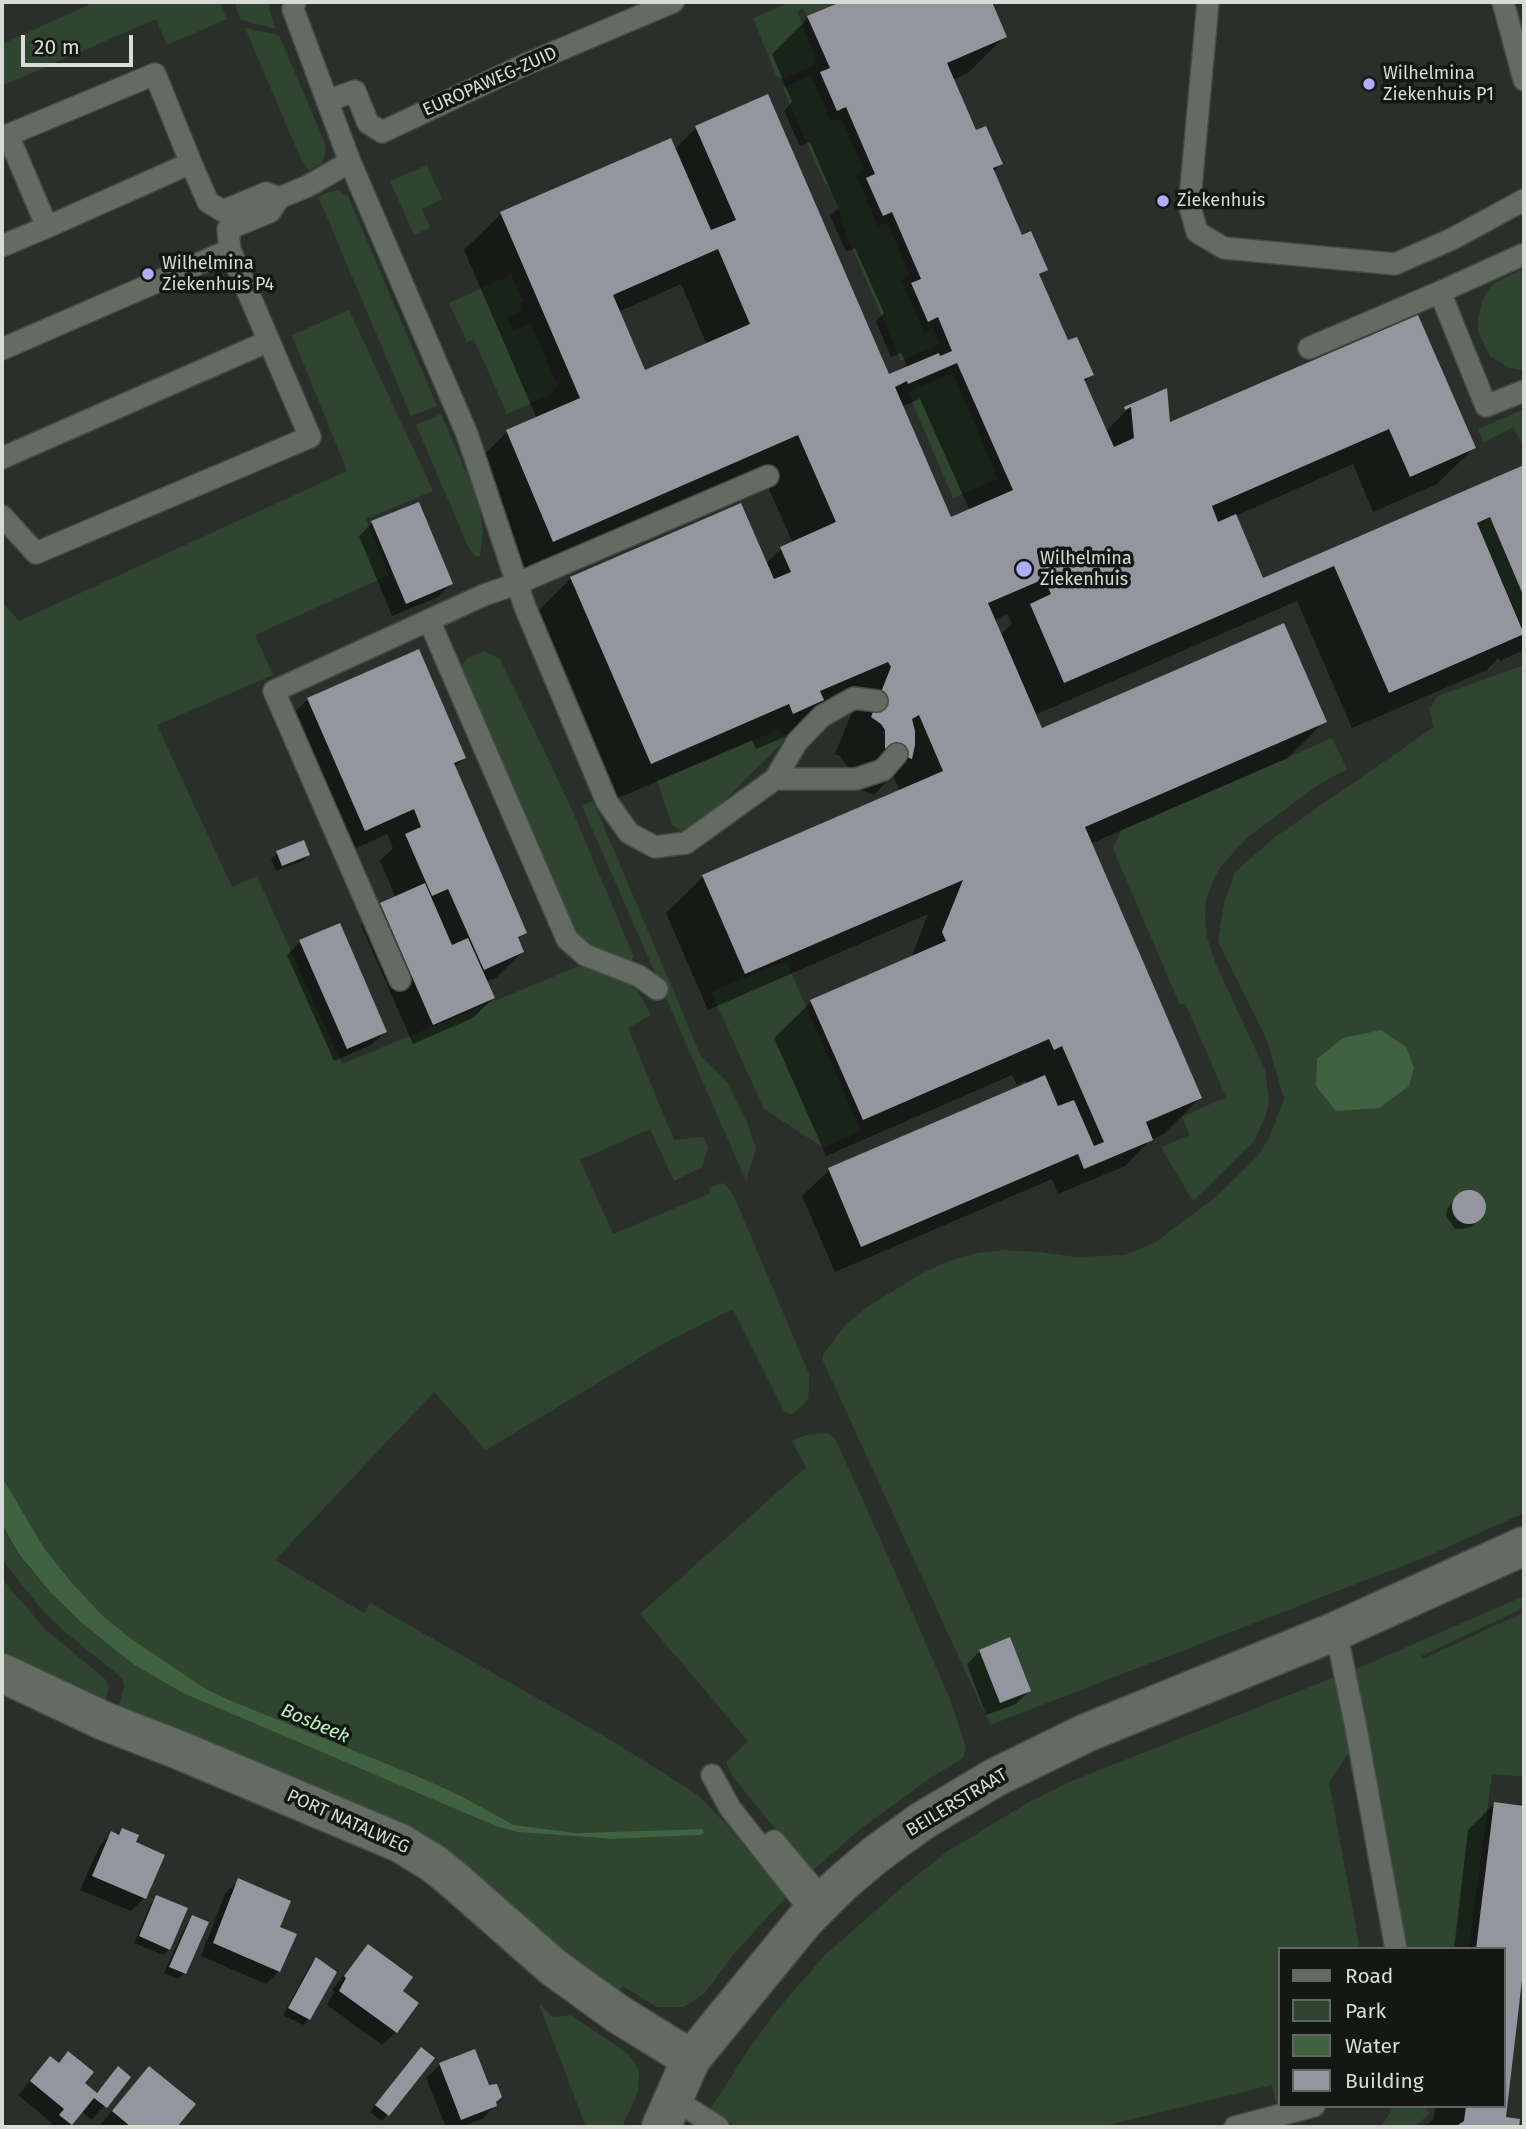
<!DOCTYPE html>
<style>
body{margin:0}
#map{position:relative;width:1526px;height:2129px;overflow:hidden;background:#2a3029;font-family:"Fira Sans",sans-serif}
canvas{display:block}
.frame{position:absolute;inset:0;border:4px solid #d8dcd7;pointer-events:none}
.legend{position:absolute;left:1278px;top:1947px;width:228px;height:161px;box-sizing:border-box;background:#141714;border:2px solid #626662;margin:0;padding:9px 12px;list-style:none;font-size:21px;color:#d8dcd7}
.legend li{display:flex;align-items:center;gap:14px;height:35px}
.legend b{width:35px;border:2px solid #626662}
.scale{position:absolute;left:21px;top:35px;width:112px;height:32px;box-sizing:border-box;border:4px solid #d8dcd7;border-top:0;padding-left:9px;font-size:21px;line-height:24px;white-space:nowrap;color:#d8dcd7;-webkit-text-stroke:5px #141714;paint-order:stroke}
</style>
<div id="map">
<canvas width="1526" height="2129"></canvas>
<div class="frame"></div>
<ul class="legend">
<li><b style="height:9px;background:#636b63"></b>Road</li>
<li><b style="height:19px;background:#2f452f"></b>Park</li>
<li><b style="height:19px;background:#406240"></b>Water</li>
<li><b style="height:19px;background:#95959f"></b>Building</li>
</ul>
<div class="scale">20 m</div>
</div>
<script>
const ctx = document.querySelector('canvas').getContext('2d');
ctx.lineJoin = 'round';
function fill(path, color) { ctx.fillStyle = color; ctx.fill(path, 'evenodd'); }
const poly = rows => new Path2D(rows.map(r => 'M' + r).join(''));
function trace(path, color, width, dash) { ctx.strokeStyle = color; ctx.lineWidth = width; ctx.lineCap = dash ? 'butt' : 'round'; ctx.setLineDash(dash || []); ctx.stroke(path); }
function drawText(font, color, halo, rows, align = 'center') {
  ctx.font = font + ' "Fira Sans",sans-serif'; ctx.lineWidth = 7; ctx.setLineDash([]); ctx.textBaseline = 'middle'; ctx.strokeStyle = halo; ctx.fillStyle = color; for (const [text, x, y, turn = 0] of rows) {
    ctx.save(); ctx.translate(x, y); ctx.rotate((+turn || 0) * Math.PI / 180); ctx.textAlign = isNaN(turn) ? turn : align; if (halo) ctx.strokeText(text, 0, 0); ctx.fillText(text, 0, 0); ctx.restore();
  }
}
fill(poly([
 [95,2,220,2,227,19,167,45,156,19,2,86,2,44],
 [234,2,269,2,269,9,276,29,241,20],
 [791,2,841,2,807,16,803,8,797,11,816,59,814,65,782,79,776,76,753,18],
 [245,28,279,35,326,146,325,156,321,164,309,170,301,159],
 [811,75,831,122,841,118,864,170,856,175,878,226,887,223,910,275,901,280,924,332,933,328,940,344,901,361,841,222,843,221,827,184,825,184,783,88],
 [427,165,442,199,422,209,430,228,414,235,390,181],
 [337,190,348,196,437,406,411,416,318,196],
 [1524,268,1524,370,1510,368,1490,356,1478,332,1478,319,1483,298,1492,285],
 [511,275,523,301,519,303,522,310,507,318,513,330,530,323,558,386,554,388,556,392,507,414,474,339,467,342,449,303],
 [349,310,433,491,366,519,389,575,255,635,273,675,157,725,232,887,257,876,342,1064,584,964,628,983,637,990,651,1015,628,1028,674,1140,703,1137,708,1147,702,1167,674,1181,650,1129,580,1160,613,1234,709,1194,710,1187,724,1183,734,1196,809,1374,809,1390,808,1399,803,1405,792,1414,785,1413,733,1309,661,1345,486,1450,434,1392,275,1560,364,1613,370,1603,611,1740,698,1795,727,1825,786,1897,734,1954,704,1994,684,2007,657,2007,623,1986,617,1995,518,1916,116,1716,124,1686,122,1678,66,1633,44,1612,2,1560,2,1524,18,1554,51,1593,83,1624,133,1664,207,1703,498,1827,518,1832,613,1839,701,1835,704,1832,702,1829,576,1833,514,1825,461,1796,229,1700,206,1689,130,1638,103,1616,72,1583,44,1548,2,1477,2,602,19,621,347,471,292,335],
 [953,373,998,479,953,498,908,392],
 [1524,409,1524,449,1514,427,1484,442,1478,429],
 [441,414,472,486,480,511,483,533,480,557,474,555,468,546,416,425],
 [1490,517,1524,597,1524,631,1477,523],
 [485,651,500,659,570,805,634,957,630,962,593,949,576,938,462,681,463,663,469,657],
 [1524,665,1524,1513,1423,1558,990,1725,823,1361,823,1355,846,1324,869,1306,922,1273,952,1260,978,1253,1004,1250,1039,1252,1078,1257,1125,1255,1154,1243,1217,1196,1257,1157,1269,1138,1284,1099,1267,1040,1218,941,1224,904,1235,872,1275,837,1434,727,1429,709,1438,696],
 [778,730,786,734,782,743,704,821,694,828,682,831,672,825,657,781],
 [1332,738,1347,769,1318,785,1248,837,1222,865,1214,879,1206,900,1205,918,1207,937,1215,962,1265,1070,1269,1101,1265,1118,1254,1141,1193,1201,1161,1147,1190,1135,1182,1117,1226,1097,1185,1003,1180,1005,1113,849,1121,830],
 [593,801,701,1056,727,1082,747,1122,756,1149,746,1181,582,806],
 [786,961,861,1131,824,1148,764,1109,711,992],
 [827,1433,835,1438,887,1554,950,1699,966,1748,963,1758,932,1777,864,1826,811,1872,732,1776,726,1762,748,1741,640,1614,806,1467,792,1441,805,1435],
 [2,1579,45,1629,105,1679,109,1686,103,1711,36,1668,2,1654],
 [1524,1596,1524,1608,1421,1656,1423,1659,1524,1612,1524,1777,1492,1774,1469,1949,1406,1949,1354,1670],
 [1335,1677,1349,1752,1329,1782,1360,1949,1279,1949,1279,2106,1277,2108,1272,2085,1100,2127,737,2127,708,2109,713,2105,751,2046,778,2009,824,1956,907,1883,948,1851,1031,1801,1069,1782],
 [539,2004,553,2017,571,2015,628,2054,635,2063,639,2070,638,2092,622,2127,586,2127],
 [1394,2106,1424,2106,1430,2114,1413,2127,1381,2127]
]), '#2f452f');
fill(poly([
 [1381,1030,1406,1047,1414,1068,1409,1086,1379,1108,1336,1111,1316,1086,1317,1059,1343,1038],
 [2,1477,44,1548,72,1583,103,1616,130,1638,206,1689,229,1700,419,1777,461,1796,514,1825,576,1833,702,1829,704,1832,701,1835,613,1839,518,1832,498,1827,183,1693,133,1664,83,1624,51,1593,18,1553,2,1524]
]), '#406240');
fill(poly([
 [845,2,990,2,1005,36,968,73,953,80,976,132,1000,164,993,172,1021,237,1046,269,1038,277,1067,343,1092,374,1084,382,1105,432,1132,405,1169,425,1418,317,1474,448,1437,484,1373,512,1353,464,1235,516,1262,580,1524,467,1524,650,1500,661,1498,658,1487,670,1352,728,1297,601,1035,715,1041,730,1325,721,1288,758,1090,844,1200,1098,1164,1134,1150,1140,1125,1166,1058,1194,1052,1179,835,1272,802,1196,829,1170,1027,1085,1025,1081,1017,1085,1012,1075,826,1156,774,1038,811,1002,911,958,928,914,708,1010,666,913,703,877,900,791,893,775,874,795,849,785,850,770,840,756,835,754,855,705,851,697,804,717,785,737,756,749,752,740,614,800,534,615,571,578,766,564,781,549,793,543,761,471,517,577,470,469,507,432,537,419,464,250,501,214,674,150,696,128,888,377,908,368,901,353,891,357,876,322,884,313,855,248,846,252,830,216,838,208,810,142,800,146,784,111,792,102,772,54,808,18],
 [681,284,707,345,644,373,618,312],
 [920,399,970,511,950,519,901,407],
 [1007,614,1012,624,1000,635,994,620],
 [372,523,451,584,438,597,392,616,359,536],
 [308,699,464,758,454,768,525,932,517,940,522,952,496,978,486,982,493,998,473,1018,413,1044,361,925,381,905,396,898,380,861,393,848,387,834,339,856,282,725],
 [277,853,308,855,302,861,276,871,271,859],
 [300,942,385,1032,371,1045,334,1061,287,955],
 [1469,1191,1476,1193,1482,1198,1485,1206,1483,1213,1471,1227,1463,1229,1455,1229,1446,1216,1447,1209,1458,1195],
 [980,1651,1029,1691,1016,1704,986,1715,967,1664],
 [1494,1804,1524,1808,1524,1948,1504,2119,1518,2121,1517,2127,1424,2127,1434,2119,1435,2106,1503,2106,1503,1949,1454,1949,1468,1830],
 [122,1830,133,1843,144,1898,131,1911,80,1890,99,1847,112,1833,117,1836],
 [239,1880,279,1971,266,1984,201,1956,225,1894],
 [157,1897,169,1949,163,1955,134,1943,151,1903],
 [193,1917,185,1973,178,1979,164,1973,187,1923],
 [368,1946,396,2032,382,2045,327,2005,334,1992,332,1990],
 [316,1959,309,2019,303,2025,283,2015,310,1965],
 [68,2053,82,2084,95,2094,118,2068,129,2077,92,2120,81,2111,67,2127,48,2127,52,2123,18,2095,50,2058,58,2064],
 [415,2055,432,2058,382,2121,370,2112],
 [440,2065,494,2103,495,2106,482,2119,460,2127,446,2127,426,2078],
 [149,2068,193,2104,175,2127,102,2127,100,2125]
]), '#0007');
fill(poly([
 [841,2,992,2,1007,37,947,63,976,130,986,126,1003,164,993,168,1022,235,1031,231,1048,270,1039,274,1068,340,1077,337,1094,375,1084,379,1114,447,1134,438,1131,407,1125,410,1124,407,1167,388,1170,422,1418,315,1476,448,1410,477,1389,429,1212,506,1218,522,1236,514,1263,578,1524,465,1524,597,1490,517,1477,523,1524,634,1389,693,1334,566,1064,683,1030,604,1051,594,1044,579,988,603,1042,728,1284,623,1327,722,1085,827,1202,1098,1146,1122,1153,1140,1084,1169,1078,1154,861,1247,828,1168,1045,1075,1058,1106,1074,1100,1094,1146,1104,1142,1062,1046,1054,1050,1049,1039,863,1120,810,1000,946,941,942,932,963,880,745,974,702,875,943,771,919,715,912,719,915,731,915,745,912,759,885,748,885,730,881,724,871,717,891,667,888,662,820,691,824,700,793,714,789,704,651,764,570,577,741,503,774,579,791,572,780,547,836,522,798,435,553,542,506,430,580,398,500,212,671,138,711,230,736,220,695,126,768,94,889,374,939,353,940,356,952,351,938,317,928,322,911,283,921,279,892,212,883,216,866,178,875,174,846,107,837,111,820,72,830,68,807,16],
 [718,249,750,324,645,370,613,295],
 [957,363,1013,490,951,517,895,387,907,381,908,384],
 [419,502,453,584,406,604,371,521],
 [419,649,466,758,454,763,527,933,518,937,524,952,484,970,448,889,432,896,405,834,421,827,414,809,365,831,307,698],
 [304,840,310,855,282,866,276,851],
 [425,883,452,945,468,938,495,998,433,1025,380,903],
 [340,923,387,1032,347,1049,299,940],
 '1452 1207a17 17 0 1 1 34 0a17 17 0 1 1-34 0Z',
 [1010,1637,1031,1691,1000,1703,979,1650],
 [1494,1802,1524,1806,1524,1963,1506,2117,1520,2119,1519,2127,1455,2127,1464,2121,1466,2106,1503,2106,1503,1949,1476,1949],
 [122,1828,139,1835,136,1842,165,1855,146,1899,92,1876,111,1831,119,1835],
 [238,1878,291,1901,280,1927,297,1934,280,1972,213,1943],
 [156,1895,188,1908,170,1950,139,1936],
 [192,1915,209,1922,186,1974,169,1967],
 [368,1944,413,1977,403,1991,419,2003,397,2033,339,1991,346,1978,344,1976],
 [316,1957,337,1972,310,2020,288,2008],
 [421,2047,435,2058,389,2116,375,2105],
 [475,2049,489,2085,497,2084,502,2097,496,2102,497,2106,461,2120,439,2063],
 [68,2051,94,2072,85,2083,97,2093,118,2066,131,2077,107,2108,94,2098,72,2125,59,2115,64,2109,30,2081,50,2056,59,2063],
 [149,2066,196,2104,177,2127,131,2127,112,2111]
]), '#95959f');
const lane = poly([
 [295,2,293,9,350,162,467,434,525,607,607,802,629,833,655,847,686,843,775,779,856,779,883,770,897,754],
 [1208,2,1190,198,1190,207,1197,232,1224,248,1395,264,1452,239,1524,200],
 [1503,2,1524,80],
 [327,101,355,91,368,123,382,132,524,65,673,2],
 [191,163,208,202,223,211,266,193,279,198],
 [279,198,308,186,350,162],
 [2,246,47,227,191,163,155,74,8,135,47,227],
 [230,250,228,229,270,212,279,198],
 [1524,254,1440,292,1486,406,1524,391],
 [1309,348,1440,292],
 [2,349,230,250,310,437,36,553,2,516],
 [2,458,269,341],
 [429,620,567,939,585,955,639,976,657,989],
 [775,779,797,742,822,716,854,698,877,701],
 [400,980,274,691,484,595,516,584,768,476],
 [1336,1631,1356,1728,1396,1949],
 [712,1775,730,1808,812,1912],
 [774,1841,824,1901],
 [672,2098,718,2127],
 [1235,2127,1314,2106]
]);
const street = poly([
 [2,1673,104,1721,179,1750,400,1843,433,1863,454,1880,553,1967,618,2014,691,2059]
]);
const secondary = poly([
 [661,2127,691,2059,805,1920,841,1884,875,1855,922,1821,994,1778,1086,1733,1336,1631,1524,1546]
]);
trace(lane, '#454b45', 24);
trace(street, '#454b45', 41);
trace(secondary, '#454b45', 41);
trace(lane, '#636b63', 21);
trace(street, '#636b63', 38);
trace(secondary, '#636b63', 38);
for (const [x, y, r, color] of [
 [1369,84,7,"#aeaefa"],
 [1163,201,7,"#aeaefa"],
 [148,274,7,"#aeaefa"],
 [1024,569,9,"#aeaefa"]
]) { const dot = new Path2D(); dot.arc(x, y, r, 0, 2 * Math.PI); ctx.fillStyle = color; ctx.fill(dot); trace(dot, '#141714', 2.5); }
drawText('18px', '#d8dcd7', '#141714', [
 ["Wilhelmina",1383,74],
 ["Ziekenhuis P1",1383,95],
 ["Ziekenhuis",1177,201],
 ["Wilhelmina",162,264],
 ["Ziekenhuis P4",162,285],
 ["Wilhelmina",1040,559],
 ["Ziekenhuis",1040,580]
], 'left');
drawText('18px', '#d8dcd7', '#141714', [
 ["EUROPAWEG-ZUID",490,82,-24],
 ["BEILERSTRAAT",957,1803,-31],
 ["PORT NATALWEG",348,1822,24]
]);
drawText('italic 19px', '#bbf4ba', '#141714', [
 ["Bosbeek",315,1724,23]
]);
</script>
